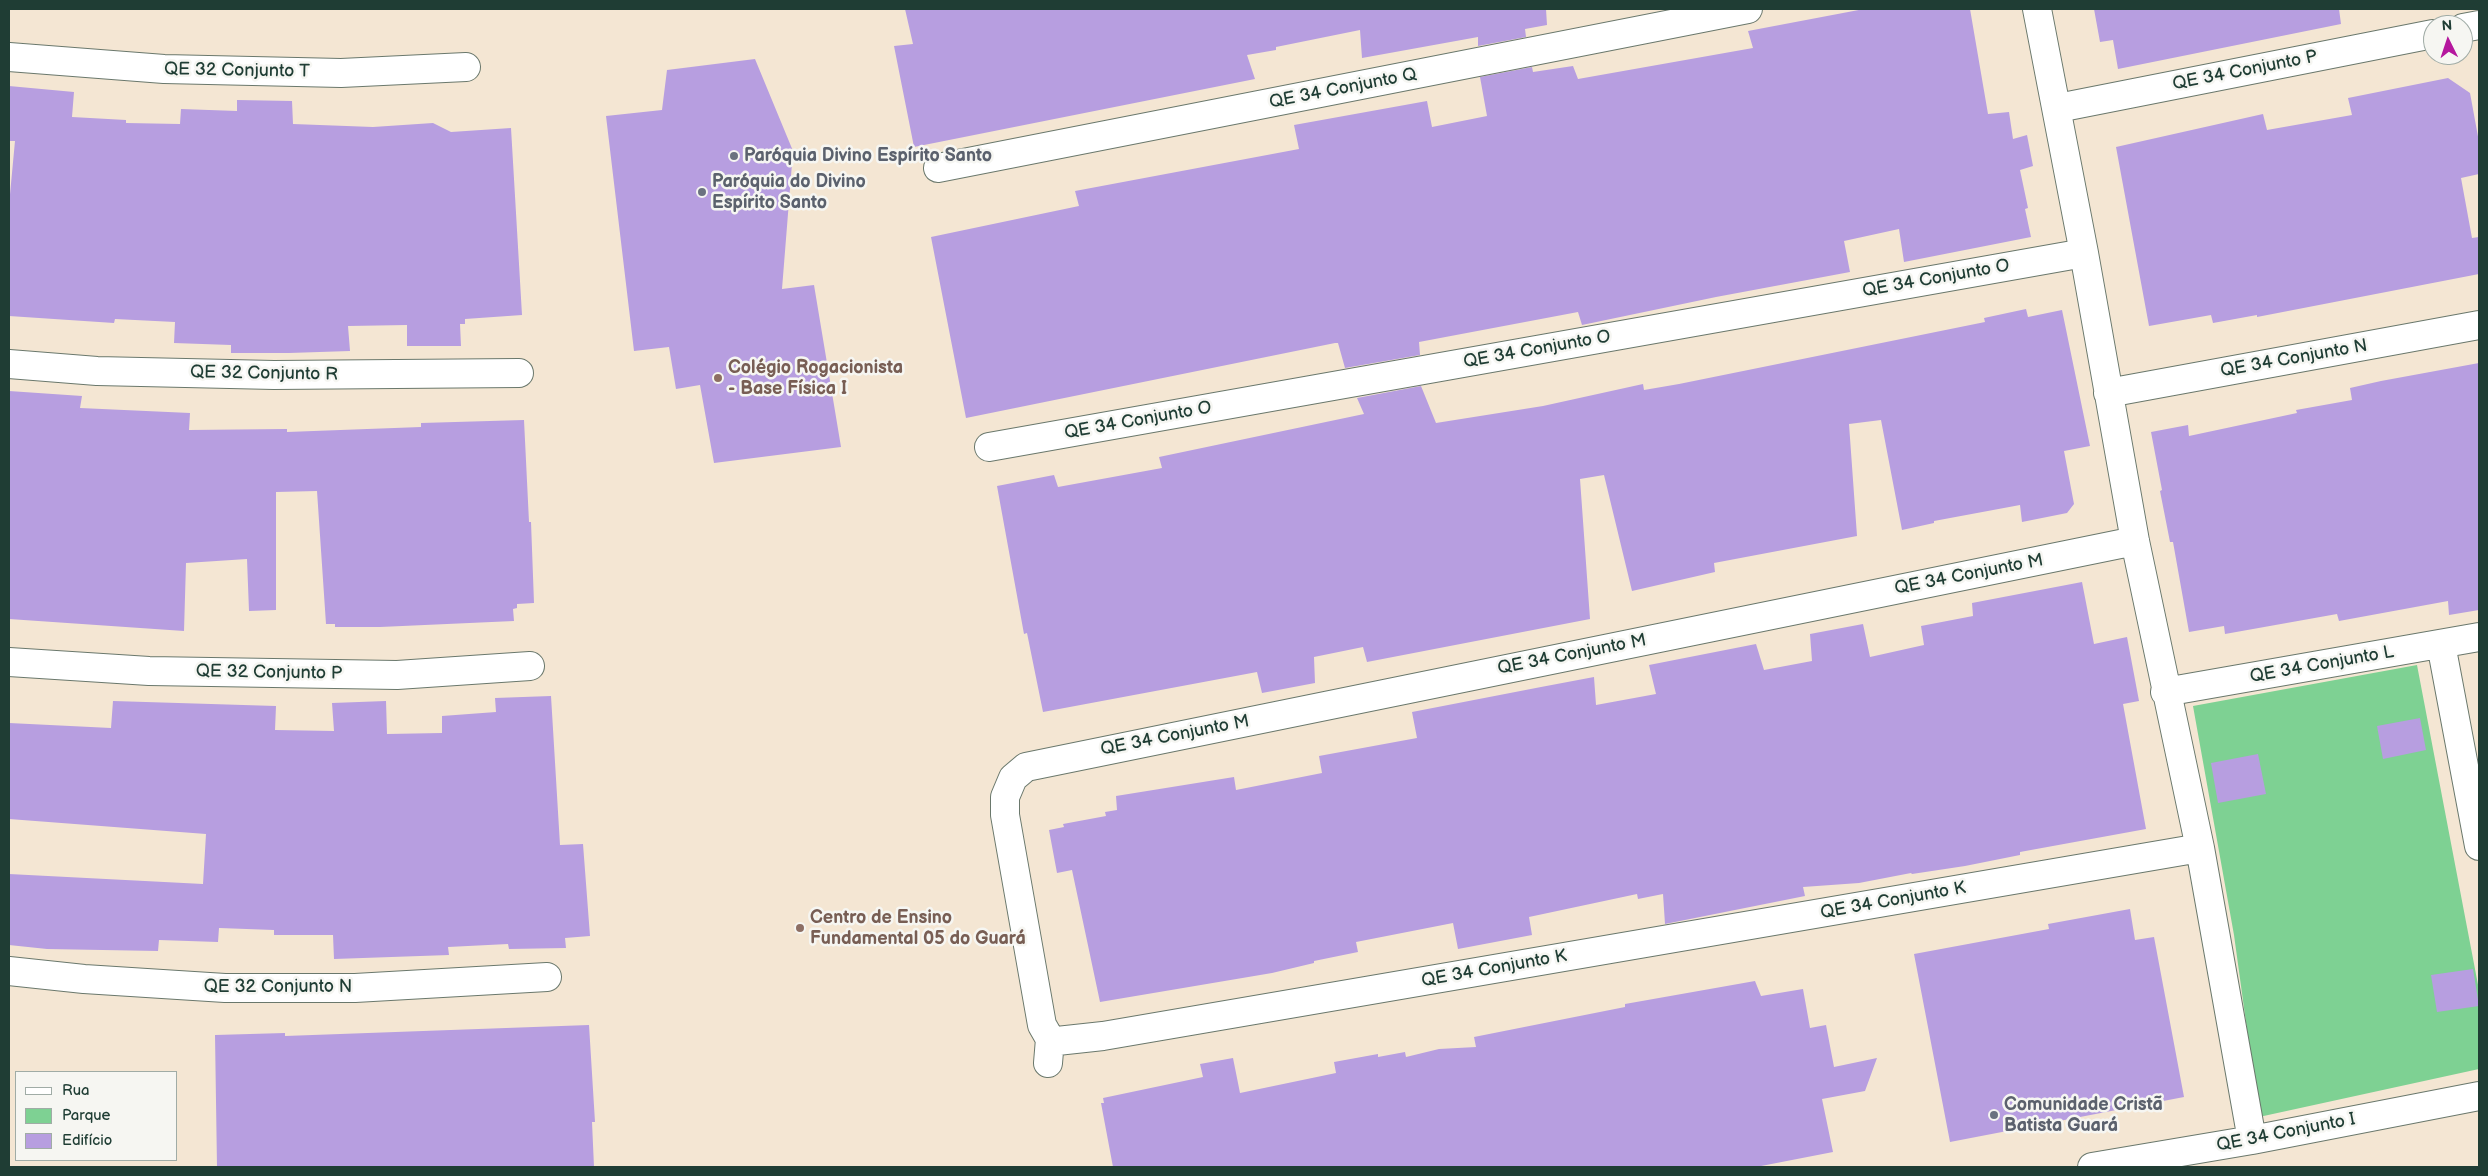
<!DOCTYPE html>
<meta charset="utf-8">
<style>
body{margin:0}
#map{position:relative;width:2488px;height:1176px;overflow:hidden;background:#f4e6d3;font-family:"Balsamiq Sans",sans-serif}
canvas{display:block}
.frame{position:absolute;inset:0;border:10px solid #1f3d34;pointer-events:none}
.legend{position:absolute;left:15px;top:1071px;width:162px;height:90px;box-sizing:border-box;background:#f6f6f2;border:1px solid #a0aca6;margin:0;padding:6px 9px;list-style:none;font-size:15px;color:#1f3d34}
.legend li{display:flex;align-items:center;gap:10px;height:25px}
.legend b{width:25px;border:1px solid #a0aca6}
.north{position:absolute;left:2423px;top:15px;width:50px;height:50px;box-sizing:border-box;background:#f6f6f2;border:1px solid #a0aca6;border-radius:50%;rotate:356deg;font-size:14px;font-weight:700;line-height:20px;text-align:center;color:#1f3d34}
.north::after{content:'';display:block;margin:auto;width:18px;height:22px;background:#b5179e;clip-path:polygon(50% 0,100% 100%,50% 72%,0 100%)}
</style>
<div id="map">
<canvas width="2488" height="1176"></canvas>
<div class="frame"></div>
<ul class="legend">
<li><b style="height:6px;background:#fff"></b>Rua</li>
<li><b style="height:14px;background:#7ed193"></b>Parque</li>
<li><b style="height:14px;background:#b79ee0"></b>Edifício</li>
</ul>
<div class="north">N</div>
</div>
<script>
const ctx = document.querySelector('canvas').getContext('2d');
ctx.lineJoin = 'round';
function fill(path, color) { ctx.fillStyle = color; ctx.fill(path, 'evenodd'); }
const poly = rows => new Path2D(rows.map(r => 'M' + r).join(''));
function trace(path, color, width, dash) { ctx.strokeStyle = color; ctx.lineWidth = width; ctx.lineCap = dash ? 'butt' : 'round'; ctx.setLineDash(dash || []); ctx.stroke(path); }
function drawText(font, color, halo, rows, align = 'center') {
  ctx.font = font + ' "Balsamiq Sans",sans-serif'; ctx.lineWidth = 5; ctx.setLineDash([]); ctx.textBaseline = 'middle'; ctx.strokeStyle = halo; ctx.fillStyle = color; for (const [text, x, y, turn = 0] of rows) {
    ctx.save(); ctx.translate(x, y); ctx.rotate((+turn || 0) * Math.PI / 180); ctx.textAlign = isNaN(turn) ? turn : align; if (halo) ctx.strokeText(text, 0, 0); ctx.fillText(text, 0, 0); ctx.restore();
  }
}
fill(poly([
 [2417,665,2479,990,2479,1069,2259,1117,2234,935,2193,706]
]), '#7ed193');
fill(poly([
 [905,9,1546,9,1547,25,1525,29,1526,37,1478,46,1478,37,1362,58,1360,30,1276,47,1276,50,1247,55,1255,79,914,147,894,46,913,44],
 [1864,9,1970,9,1988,114,2009,112,2013,139,2027,135,2033,166,2020,170,2028,208,2025,209,2031,237,1904,262,1899,229,1844,241,1850,272,1716,297,1582,325,1578,312,1419,342,1420,355,1345,368,1338,343,1335,343,966,418,931,237,1079,206,1075,191,1299,149,1294,125,1427,101,1432,127,1487,116,1480,77,1532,67,1533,72,1573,66,1578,79,1753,48,1748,31],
 [2094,9,2339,9,2341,24,2118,69,2113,40,2100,42],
 [755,59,793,151,782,289,814,285,841,447,714,463,700,385,676,389,669,347,634,351,606,116,662,110,667,70],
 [2448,78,2470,93,2479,142,2479,174,2461,178,2472,238,2479,237,2479,274,2257,317,2257,315,2213,323,2211,315,2149,326,2116,147,2263,114,2267,130,2352,115,2348,98],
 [9,86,74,92,72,117,126,120,126,123,180,124,181,109,237,111,237,100,292,101,293,124,373,127,433,123,451,132,511,128,522,315,465,319,465,324,460,324,461,346,407,346,407,325,348,326,350,351,289,353,231,353,231,345,174,343,175,322,115,319,114,323,9,316,9,205,15,141,9,141],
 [2026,309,2028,317,2062,310,2090,446,2064,451,2074,504,2067,513,2022,522,2020,505,1934,521,1934,523,1902,530,1881,420,1849,424,1857,536,1714,563,1715,572,1632,591,1604,475,1580,479,1590,619,1367,662,1363,647,1314,657,1315,683,1262,693,1257,672,1043,712,1027,633,1024,634,997,486,1054,475,1058,487,1162,468,1159,457,1364,414,1357,398,1421,386,1436,423,1543,406,1643,384,1644,390,1679,384,1985,322,1984,318],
 [2479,363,2479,610,2449,615,2448,601,2339,621,2337,614,2225,634,2224,626,2189,632,2173,542,2170,542,2160,491,2162,490,2151,432,2188,425,2189,436,2297,413,2296,410,2352,400,2350,388,2381,381],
 [9,391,82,396,80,408,190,413,189,430,287,429,287,432,421,427,421,423,524,420,529,522,531,522,534,603,517,604,517,608,513,609,514,621,380,627,335,627,335,624,326,624,317,491,276,492,276,610,249,611,247,559,186,563,184,631,9,619],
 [2082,582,2094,644,2127,637,2139,701,2123,704,2146,829,2020,852,2020,855,1965,866,1912,874,1911,873,1859,883,1803,887,1805,896,1665,924,1663,894,1638,899,1637,894,1529,917,1532,935,1458,949,1453,923,1356,942,1358,952,1314,961,1314,963,1272,973,1100,1002,1072,870,1057,873,1049,830,1064,827,1063,824,1106,816,1105,812,1117,810,1116,796,1234,777,1236,790,1322,773,1319,756,1417,738,1412,712,1541,687,1594,677,1596,705,1656,694,1649,665,1756,644,1764,670,1812,661,1810,634,1863,624,1870,657,1924,645,1921,626,1973,616,1972,603],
 [551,696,560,845,583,844,590,936,565,938,566,948,509,949,508,944,448,947,449,955,334,959,333,935,274,935,274,930,219,928,218,942,159,940,158,951,47,949,9,945,9,874,203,884,206,834,9,819,9,723,111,728,113,701,276,706,275,730,334,731,332,703,386,701,387,734,442,733,442,716,496,712,495,698],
 [2420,718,2426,750,2383,759,2377,726],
 [2258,754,2266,794,2218,803,2211,763],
 [2130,909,2135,940,2154,937,2184,1097,1950,1142,1914,954,2049,929,2048,924],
 [2473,969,2479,1006,2437,1012,2431,975],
 [1755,981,1761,996,1803,989,1810,1028,1826,1025,1834,1067,1877,1058,1865,1091,1822,1099,1833,1152,1756,1167,1113,1167,1101,1103,1104,1103,1103,1098,1203,1077,1200,1064,1233,1058,1240,1093,1336,1073,1334,1062,1378,1054,1378,1057,1405,1052,1406,1057,1439,1049,1476,1047,1474,1037,1625,1007,1625,1004],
 [589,1025,595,1122,592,1122,594,1167,217,1167,215,1035,285,1033,285,1036]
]), '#b79ee0');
const street = poly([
 [2037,9,2084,253,2135,541,2200,848,2252,1140],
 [2463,28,2479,25],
 [9,57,164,69,341,73,466,67],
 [2058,108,2433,34],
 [938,168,1748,9],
 [9,364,97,371,274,375,519,373],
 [2108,393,2479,325],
 [989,447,2084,253],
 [2135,541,1026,767,1013,778,1005,797,1005,815,1042,1025,1050,1039,1057,1041,1103,1036,2200,848],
 [2441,644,2479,846],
 [9,662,149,671,397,675,530,666],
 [2165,692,2479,637],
 [9,971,84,979,225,988,355,988,547,977],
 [1048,1063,1050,1039],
 [2092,1167,2252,1140,2479,1096]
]);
trace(street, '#6a786c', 30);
trace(street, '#fff', 28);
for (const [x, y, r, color] of [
 [734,156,5,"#6b7280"],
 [702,192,5,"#6b7280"],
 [718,378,5,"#8d6e63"],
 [800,928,5,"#8d6e63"],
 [1994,1115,5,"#6b7280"]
]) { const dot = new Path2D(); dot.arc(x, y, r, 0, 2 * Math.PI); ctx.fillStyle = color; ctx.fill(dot); trace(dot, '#f6f6f2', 2); }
drawText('18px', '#1f3d34', '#f6f6f2', [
 ["QE 32 Conjunto T",237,71,1],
 ["QE 34 Conjunto P",2245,71,-11],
 ["QE 34 Conjunto Q",1343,89,-11],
 ["QE 34 Conjunto O",1936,279,-10],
 ["QE 34 Conjunto O",1537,350,-10],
 ["QE 34 Conjunto N",2294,359,-10],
 ["QE 32 Conjunto R",264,374,1],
 ["QE 34 Conjunto O",1138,421,-10],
 ["QE 34 Conjunto M",1969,575,-11],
 ["QE 34 Conjunto M",1572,655,-11],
 ["QE 34 Conjunto L",2322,665,-10],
 ["QE 32 Conjunto P",269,673,1],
 ["QE 34 Conjunto M",1175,736,-11],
 ["QE 34 Conjunto K",1893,901,-10],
 ["QE 34 Conjunto K",1494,969,-10],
 ["QE 32 Conjunto N",278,987],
 ["QE 34 Conjunto I",2286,1133,-11]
]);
drawText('bold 18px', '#5b616d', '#f6f6f2', [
 ["Paróquia Divino Espírito Santo",744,156],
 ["Paróquia do Divino",712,182],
 ["Espírito Santo",712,203],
 ["Comunidade Cristã",2004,1105],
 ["Batista Guará",2004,1126]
], 'left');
drawText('bold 18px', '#785e54', '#f6f6f2', [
 ["Colégio Rogacionista",728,368],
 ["- Base Física I",728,389],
 ["Centro de Ensino",810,918],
 ["Fundamental 05 do Guará",810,939]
], 'left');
</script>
